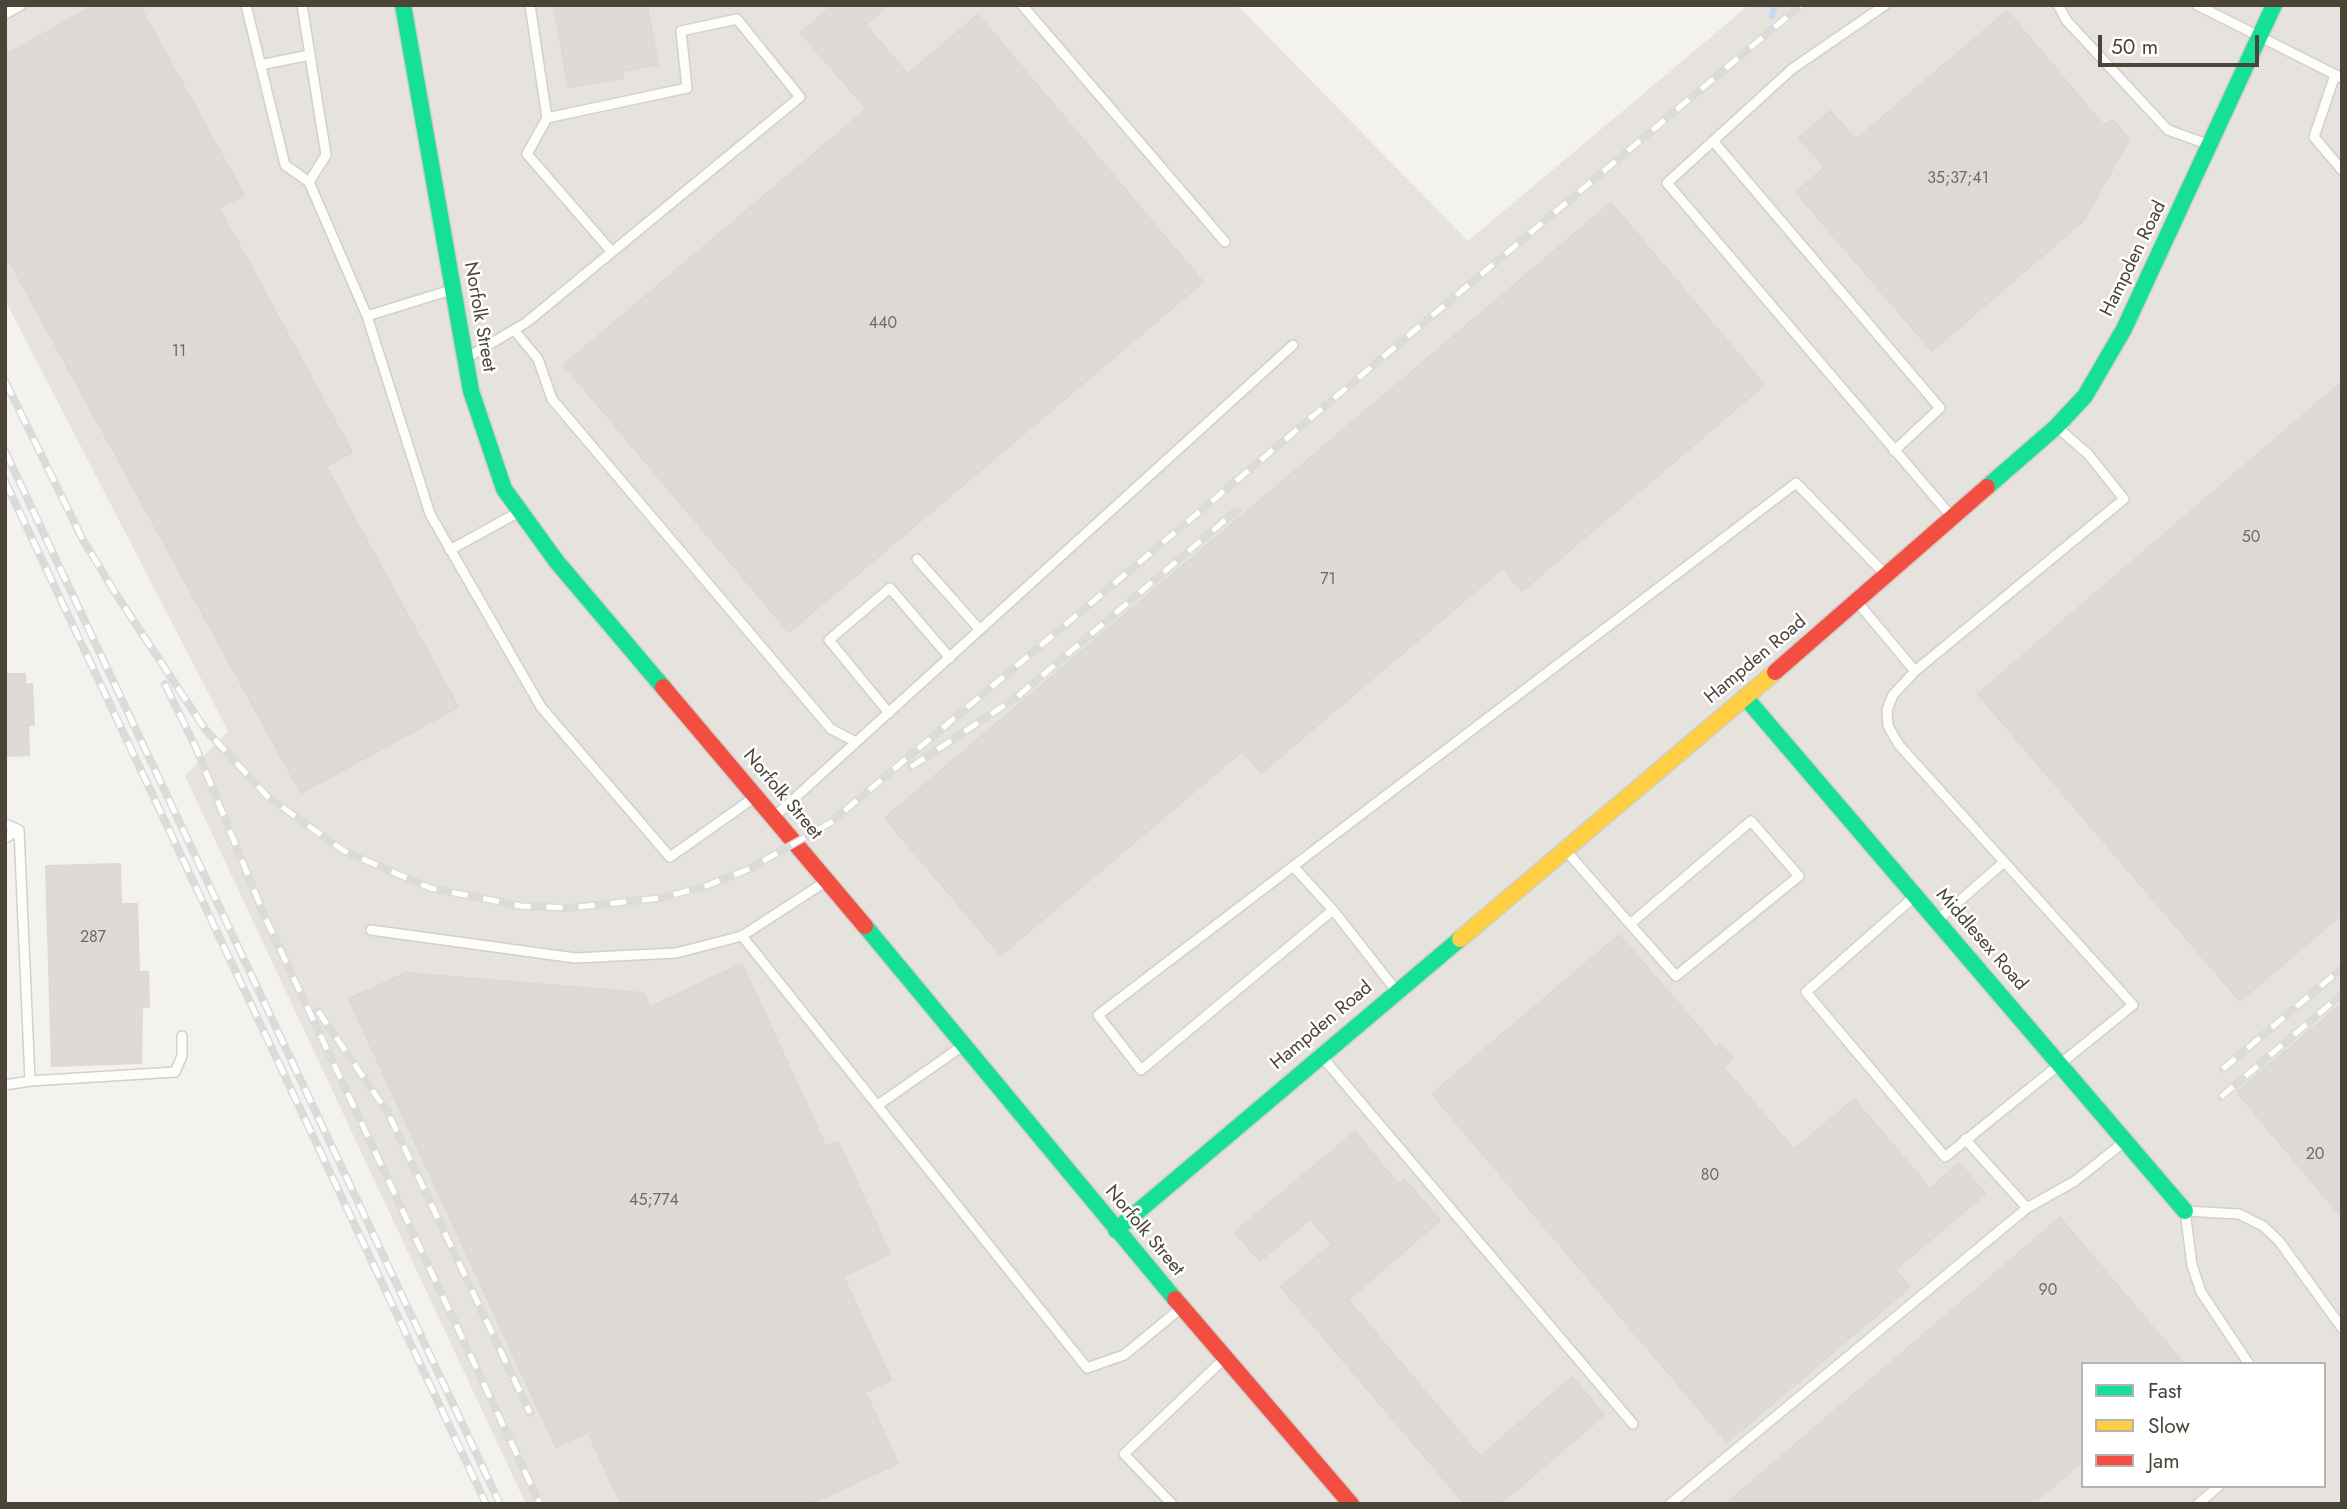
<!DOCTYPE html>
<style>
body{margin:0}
#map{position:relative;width:2347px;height:1509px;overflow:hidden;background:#f4f2ee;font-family:Jost,sans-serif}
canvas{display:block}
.frame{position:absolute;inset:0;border:7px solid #4b4439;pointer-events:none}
.legend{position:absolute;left:2081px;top:1362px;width:245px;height:126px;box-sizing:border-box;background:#fff;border:2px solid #b7b4b0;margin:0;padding:9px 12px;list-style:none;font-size:21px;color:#4b4439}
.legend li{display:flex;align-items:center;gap:14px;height:35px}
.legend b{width:35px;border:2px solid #b7b4b0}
.scale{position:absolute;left:2098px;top:35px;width:161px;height:32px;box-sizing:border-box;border:4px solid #4b4439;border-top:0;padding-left:9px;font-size:21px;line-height:24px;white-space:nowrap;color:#4b4439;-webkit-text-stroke:5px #fff;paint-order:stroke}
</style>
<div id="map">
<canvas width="2347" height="1509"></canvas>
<div class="frame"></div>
<ul class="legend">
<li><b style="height:9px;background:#16e098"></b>Fast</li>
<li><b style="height:9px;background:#ffcf43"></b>Slow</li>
<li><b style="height:9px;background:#f24e42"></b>Jam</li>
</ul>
<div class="scale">50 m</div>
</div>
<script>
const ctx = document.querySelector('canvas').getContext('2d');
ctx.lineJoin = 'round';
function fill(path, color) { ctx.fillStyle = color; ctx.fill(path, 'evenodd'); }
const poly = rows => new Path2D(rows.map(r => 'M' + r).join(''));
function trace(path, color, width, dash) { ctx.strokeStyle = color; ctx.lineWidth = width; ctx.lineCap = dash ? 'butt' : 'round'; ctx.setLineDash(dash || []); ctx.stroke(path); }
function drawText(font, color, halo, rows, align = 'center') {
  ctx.font = font + ' Jost,sans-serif'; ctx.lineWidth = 5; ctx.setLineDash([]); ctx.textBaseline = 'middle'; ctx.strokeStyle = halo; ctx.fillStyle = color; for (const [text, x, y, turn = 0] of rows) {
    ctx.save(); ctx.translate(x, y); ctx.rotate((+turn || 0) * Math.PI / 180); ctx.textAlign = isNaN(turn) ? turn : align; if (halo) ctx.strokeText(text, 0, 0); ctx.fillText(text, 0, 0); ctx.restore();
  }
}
fill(poly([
 [5,5,1237,5,1468,241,1749,5,2342,5,2342,1504,526,1504,185,776,228,731,5,300],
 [2083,1364,2324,1364,2324,1486,2083,1486]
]), '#e6e2de');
trace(poly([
 [1772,16,1775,5]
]), '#c0ddf1', 6);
const building = poly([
 [95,5,139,5,244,195,219,208,352,452,326,466,458,707,301,793,5,253,5,55,95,5],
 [554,5,647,5,658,65,622,71,623,78,568,87,554,5],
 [833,5,888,5,865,25,908,74,978,15,1203,282,789,632,564,365,867,109,801,33,833,5],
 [2007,11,2103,125,2113,120,2129,139,2084,220,1932,351,1796,192,1825,167,1799,138,1830,111,1856,140,2007,11],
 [1611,203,1764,385,1522,591,1503,568,1261,773,1242,751,1001,955,885,818,1611,203],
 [2342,382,2342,914,2240,1001,1978,694,2342,382],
 [5,674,25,674,25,685,32,684,34,725,28,725,29,755,5,756,5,674],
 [120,864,121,904,137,904,139,972,148,972,149,1007,142,1007,141,1063,52,1066,46,866,120,864],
 [1619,935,1716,1047,1720,1044,1733,1059,1723,1067,1794,1150,1854,1099,1930,1189,1959,1163,1985,1194,1895,1270,1910,1287,1727,1442,1432,1094,1619,935],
 [742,964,826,1147,838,1142,890,1254,843,1276,891,1380,865,1392,898,1463,810,1504,621,1504,588,1432,556,1447,349,999,406,973,643,993,650,1007,742,964],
 [2342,1004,2342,1217,2237,1092,2342,1004],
 [1355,1132,1398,1184,1404,1179,1440,1220,1348,1300,1480,1457,1572,1377,1604,1415,1500,1504,1465,1504,1281,1287,1332,1244,1310,1219,1260,1261,1235,1232,1355,1132],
 [2060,1218,2184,1364,2083,1364,2083,1461,2032,1504,1726,1504,2060,1218]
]);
fill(building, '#dedbd6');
trace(building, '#dcd9d4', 2);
const lane = poly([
 [246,5,285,165,309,182,367,316],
 [302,5,326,155,309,182],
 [1022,5,1225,242],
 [1885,5,1792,69,1667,183,1951,516],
 [2058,5,2067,21,2168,130,2207,144],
 [2197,5,2342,78],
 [5,14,21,5],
 [260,65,310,55],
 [2335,75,2314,137,2342,170],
 [547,118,527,154,612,252],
 [1713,141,1940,408,1894,451],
 [451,290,367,316,430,514,541,707,670,857,755,797],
 [514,330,538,359,552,399,831,729,856,742],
 [470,356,527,322,800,97,737,19,681,31,687,88,547,118,530,5],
 [450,550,517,513],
 [917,559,980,630],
 [1858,603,1915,671],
 [889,713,829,640,890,588,950,658],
 [775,816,1293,345],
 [5,824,19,830],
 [19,830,30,1081,175,1072,182,1056,182,1036],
 [5,838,19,830],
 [1568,853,1630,924,1676,976,1799,876,1751,821,1630,924],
 [1293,866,1333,910],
 [825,882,742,936,1087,1368,1124,1355,1180,1309],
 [1914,897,1806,992,1945,1157,2133,1005,1899,745,1888,726,1887,710,1893,695,1915,671,2124,499,2088,454,2058,428],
 [1940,918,2004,862],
 [371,930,575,958,676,953,742,936],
 [1395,989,1333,910,1141,1070,1098,1015,1796,483,1885,574],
 [1324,1059,1633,1424],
 [5,1085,30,1081],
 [878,1105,961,1047],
 [1965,1139,2027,1208,2075,1181,2124,1142],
 [2249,1364,2201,1292,2192,1265,2185,1211,2239,1214,2263,1226,2279,1241,2342,1328],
 [1172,1504,1124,1454,1223,1360],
 [1670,1504,2027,1208],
 [2198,1504,2219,1486]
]);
const fast = poly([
 [403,5,471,391,504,489,557,562,663,687],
 [1987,487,2056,427,2085,396,2124,329,2274,5],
 [1745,697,2185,1211],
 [865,926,1175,1299],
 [1116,1230,1460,939]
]);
const slow = poly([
 [1460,939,1775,672]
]);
const jam = poly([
 [1775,672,1987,487],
 [663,687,865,926],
 [1175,1299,1351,1504]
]);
trace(lane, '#d2d0cb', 12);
trace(fast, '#d3cfc5', 19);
trace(slow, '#d3cfc5', 19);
trace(jam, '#d3cfc5', 19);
trace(lane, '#fdfdfc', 9);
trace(fast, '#16e098', 16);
trace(slow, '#ffcf43', 16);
trace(jam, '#f24e42', 16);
const rail = poly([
 [5,381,83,540,116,594,205,729,268,797,344,851,430,888,521,906,568,908,661,898,706,886,749,869,830,823,1801,5],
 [5,451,500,1504],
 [5,481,486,1504],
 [165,684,196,748,265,917,540,1504],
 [911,767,1017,697,1237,510],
 [318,1011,388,1113,530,1413],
 [2223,1069,2342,968],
 [2221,1097,2342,994]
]);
trace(rail, '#dbdbda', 8);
trace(rail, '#fff', 5, [16]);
drawText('16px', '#706a61', null, [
 ["35;37;41",1958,179],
 ["440",883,324],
 ["11",179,352],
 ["50",2251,538],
 ["71",1328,580],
 ["287",93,938],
 ["20",2315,1155],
 ["80",1710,1176],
 ["45;774",654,1201],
 ["90",2048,1291]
]);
drawText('19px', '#4b4439', '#fff', [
 ["Hampden Road",2134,259,-64],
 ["Norfolk Street",479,317,80],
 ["Hampden Road",1756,660,-40],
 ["Norfolk Street",782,795,50],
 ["Middlesex Road",1981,940,49],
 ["Hampden Road",1322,1026,-40],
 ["Norfolk Street",1144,1231,50]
]);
</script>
